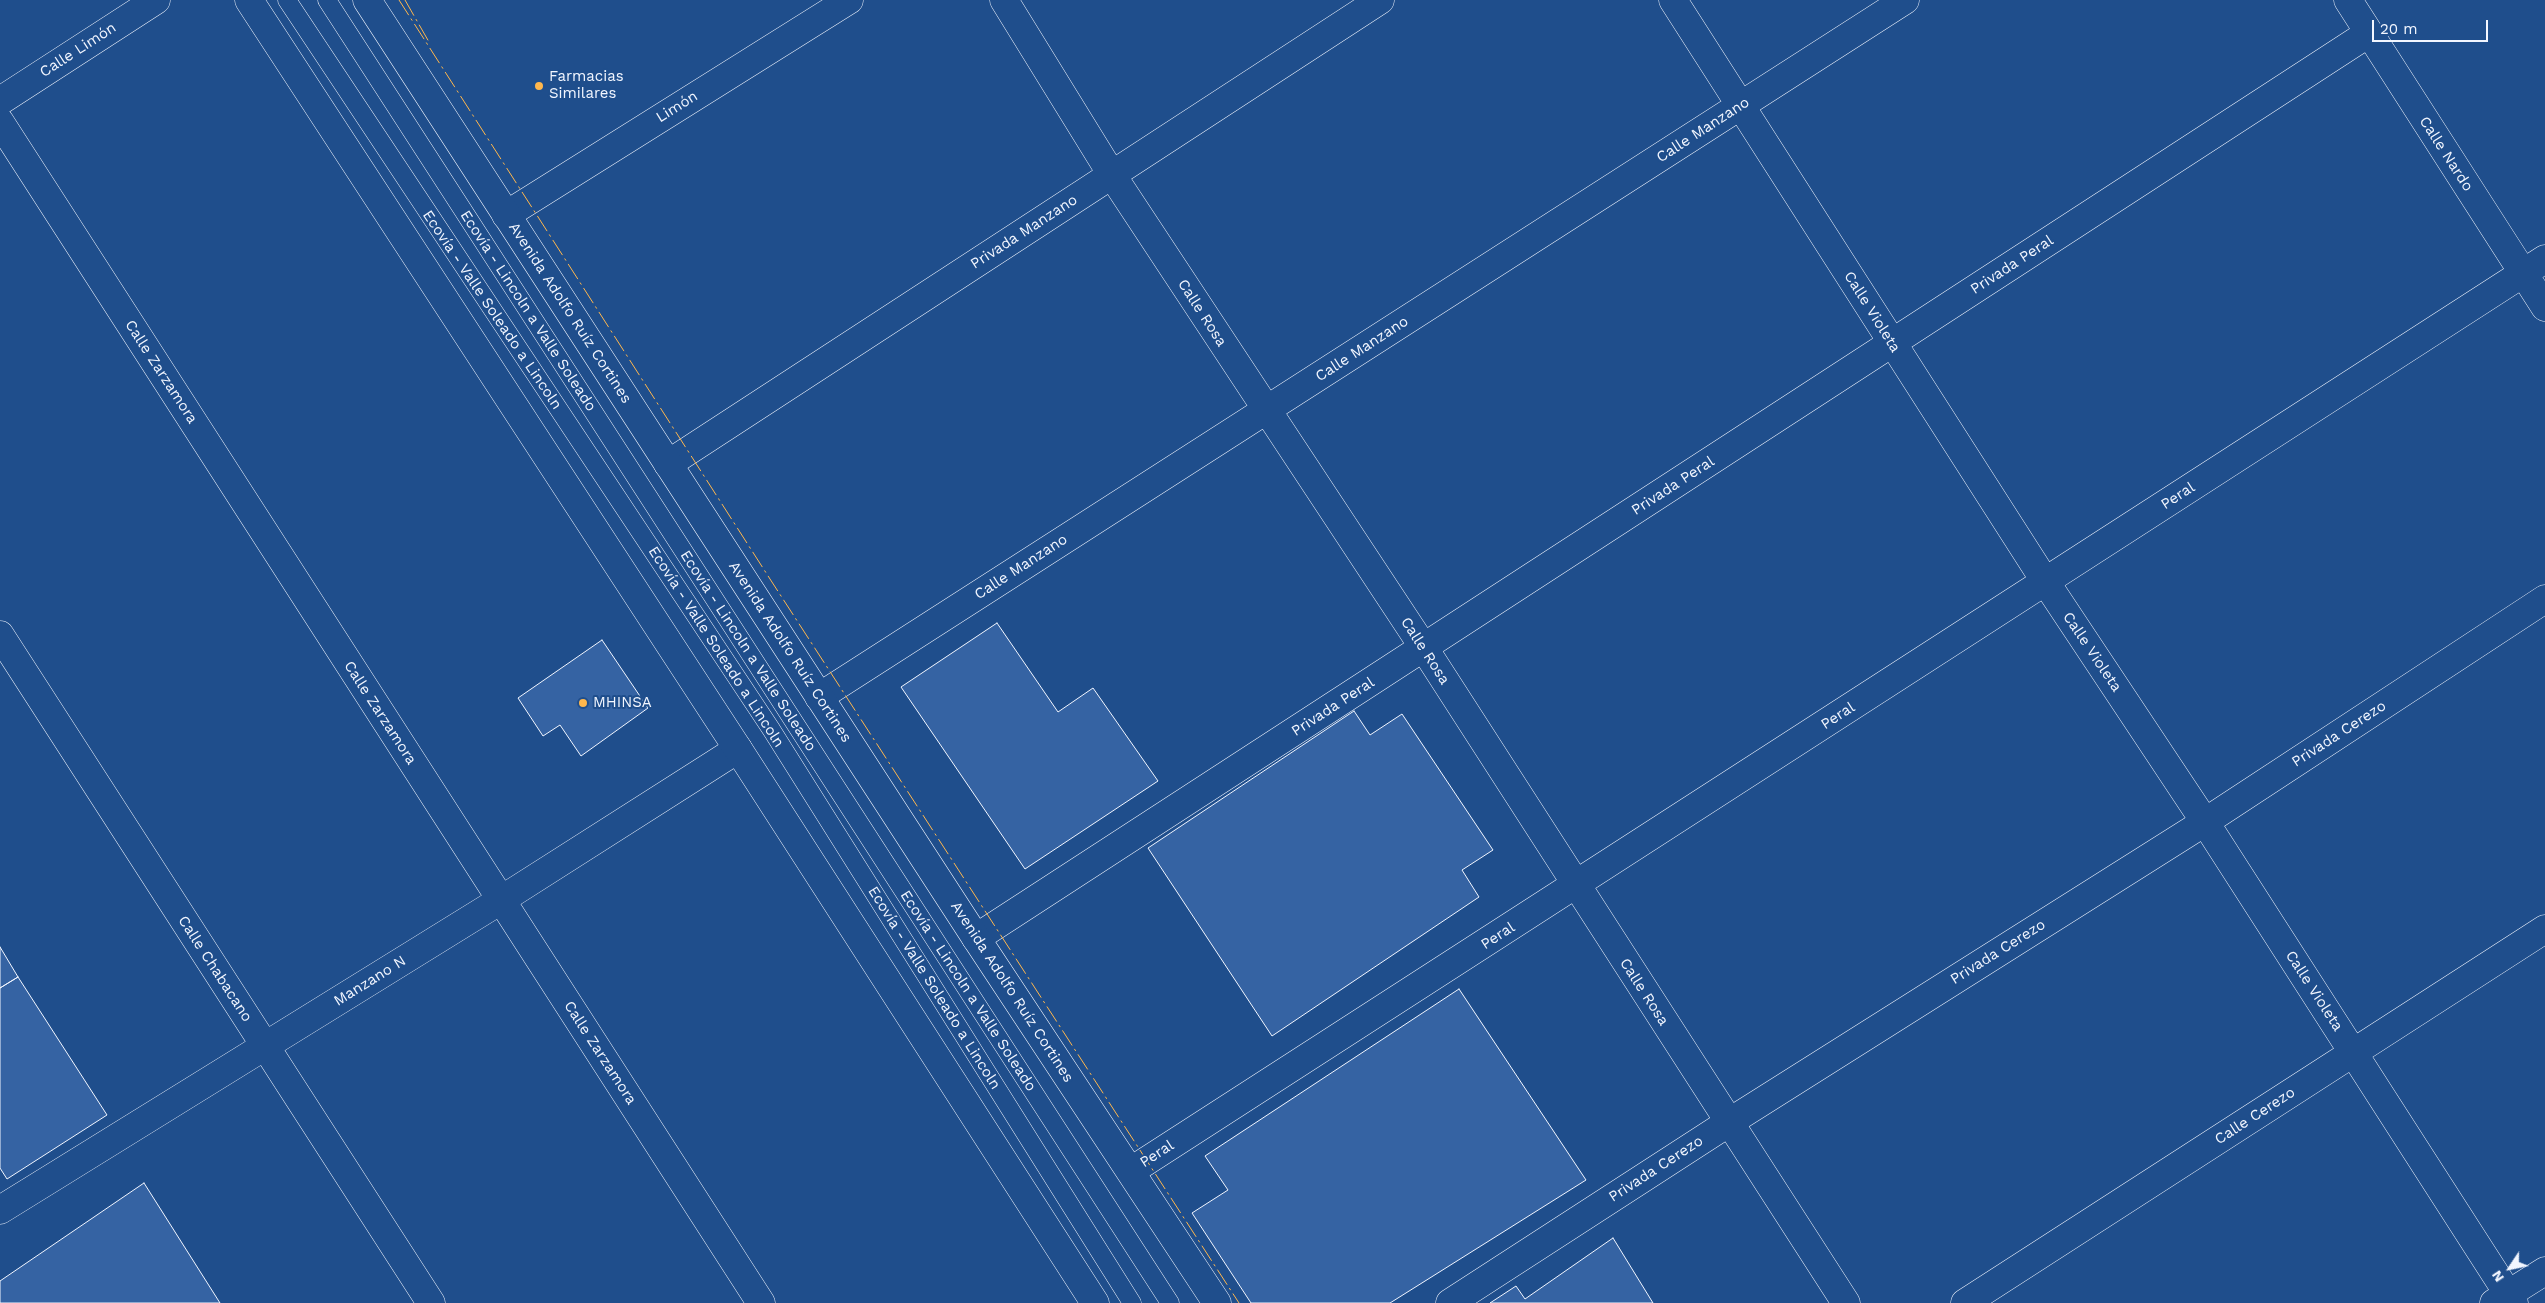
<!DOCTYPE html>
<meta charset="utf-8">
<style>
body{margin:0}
#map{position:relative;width:2545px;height:1303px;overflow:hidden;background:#1f4e8c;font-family:"Work Sans",sans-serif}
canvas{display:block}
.north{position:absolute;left:2485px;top:1243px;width:50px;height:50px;-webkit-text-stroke:4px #1f4e8c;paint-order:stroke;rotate:236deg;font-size:14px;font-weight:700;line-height:20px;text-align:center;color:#f2f6ff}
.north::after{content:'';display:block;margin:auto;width:18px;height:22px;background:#f2f6ff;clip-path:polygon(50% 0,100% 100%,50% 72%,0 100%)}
.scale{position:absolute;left:2372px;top:20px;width:116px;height:22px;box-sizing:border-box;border:2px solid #f2f6ff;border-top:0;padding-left:6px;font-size:15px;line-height:18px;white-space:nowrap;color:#f2f6ff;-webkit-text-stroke:4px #1f4e8c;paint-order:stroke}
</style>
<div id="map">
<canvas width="2545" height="1303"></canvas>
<div class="north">N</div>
<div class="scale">20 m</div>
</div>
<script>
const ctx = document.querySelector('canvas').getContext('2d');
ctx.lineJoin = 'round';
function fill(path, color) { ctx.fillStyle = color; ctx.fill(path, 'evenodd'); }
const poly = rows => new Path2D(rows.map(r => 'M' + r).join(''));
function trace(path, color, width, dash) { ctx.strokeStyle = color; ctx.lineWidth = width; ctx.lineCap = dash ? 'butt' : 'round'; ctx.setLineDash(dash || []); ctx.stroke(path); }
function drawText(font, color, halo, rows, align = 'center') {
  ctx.font = font + ' "Work Sans",sans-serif'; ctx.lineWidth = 4; ctx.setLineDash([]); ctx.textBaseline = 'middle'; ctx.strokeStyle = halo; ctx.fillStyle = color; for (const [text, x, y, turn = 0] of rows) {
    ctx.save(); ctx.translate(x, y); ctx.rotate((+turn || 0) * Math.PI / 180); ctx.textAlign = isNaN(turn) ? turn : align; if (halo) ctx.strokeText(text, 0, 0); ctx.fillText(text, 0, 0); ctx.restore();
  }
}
const building = poly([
 [997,623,1058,712,1093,688,1158,781,1025,869,901,687,997,623],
 [602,640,648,708,581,756,560,725,543,736,518,698,602,640],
 [1354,711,1370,735,1402,714,1493,850,1462,870,1479,897,1272,1036,1148,848,1354,711],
 [0,947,18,977,0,988,0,947],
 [18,977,107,1115,7,1179,0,1168,0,988,18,977],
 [1459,989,1586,1180,1390,1303,1251,1303,1192,1213,1228,1190,1205,1156,1459,989],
 [144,1183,220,1303,0,1303,0,1281,144,1183],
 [1613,1238,1653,1303,1490,1303,1516,1286,1525,1299,1613,1238]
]);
fill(building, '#3563a3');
trace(building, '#f2f6ff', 1);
const lane = poly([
 [287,0,771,729,1132,1303],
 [327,0,1170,1303]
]);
const street = poly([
 [1004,0,1112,175,1424,648,1846,1303],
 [1673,0,2045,581,2205,822,2514,1303],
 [2348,0,2545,307],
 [0,101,156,0],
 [0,122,761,1303],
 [506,215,849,0],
 [668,464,1380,0],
 [0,635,431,1303],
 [819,697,1905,0],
 [976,938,2369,33],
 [1131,1171,2545,259],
 [0,1210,501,900,738,749],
 [1450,1303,1728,1123,2205,822,2545,599],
 [1965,1303,2545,929],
 [2494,1303,2545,1271]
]);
const primary = poly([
 [249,0,738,749,1095,1303],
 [367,0,976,938,1217,1303]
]);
trace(lane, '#f2f6ff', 19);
trace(street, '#f2f6ff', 29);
trace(primary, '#f2f6ff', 29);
trace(lane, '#1f4e8c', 18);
trace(street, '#1f4e8c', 28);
trace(primary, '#1f4e8c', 28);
trace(poly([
 [399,0,770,579,1239,1303],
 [405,0,429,42]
]), '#ffb74d', 1, [18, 4, 2.5, 4]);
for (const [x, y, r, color] of [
 [539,86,5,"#ffb74d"],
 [583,703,5,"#ffb74d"]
]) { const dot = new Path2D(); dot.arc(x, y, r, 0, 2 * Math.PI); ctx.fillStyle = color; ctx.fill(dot); trace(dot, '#1f4e8c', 2); }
drawText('15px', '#f2f6ff', '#1f4e8c', [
 ["Calle Limón",78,50,-33],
 ["Limón",677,107,-32],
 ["Calle Manzano",1703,130,-33],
 ["Calle Nardo",2446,154,57],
 ["Privada Manzano",1024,232,-33],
 ["Privada Peral",2012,265,-33],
 ["Ecovía - Valle Soleado a Lincoln",492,310,56],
 ["Ecovía - Lincoln a Valle Soleado",528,311,57],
 ["Calle Violeta",1872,312,58],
 ["Avenida Adolfo Ruíz Cortines",570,313,57],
 ["Calle Rosa",1202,313,57],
 ["Calle Manzano",1362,349,-33],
 ["Calle Zarzamora",161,372,57],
 ["Privada Peral",1673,486,-33],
 ["Peral",2178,496,-33],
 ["Calle Manzano",1021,567,-33],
 ["Ecovía - Valle Soleado a Lincoln",716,647,57],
 ["Ecovía - Lincoln a Valle Soleado",748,651,57],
 ["Calle Rosa",1425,651,57],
 ["Avenida Adolfo Ruíz Cortines",790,652,57],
 ["Calle Violeta",2092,652,56],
 ["Privada Peral",1333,707,-33],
 ["Calle Zarzamora",380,713,57],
 ["Peral",1838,716,-33],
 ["Privada Cerezo",2339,734,-33],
 ["Peral",1498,936,-33],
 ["Privada Cerezo",1998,952,-32],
 ["Calle Chabacano",215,969,57],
 ["Manzano N",370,981,-32],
 ["Ecovía - Valle Soleado a Lincoln",934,988,58],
 ["Ecovía - Lincoln a Valle Soleado",968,991,57],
 ["Calle Violeta",2314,991,57],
 ["Avenida Adolfo Ruíz Cortines",1012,992,57],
 ["Calle Rosa",1644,992,57],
 ["Calle Zarzamora",600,1053,57],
 ["Calle Cerezo",2255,1116,-33],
 ["Peral",1157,1154,-33],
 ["Privada Cerezo",1656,1169,-33]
]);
drawText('15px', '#f2f6ff', '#1f4e8c', [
 ["Farmacias",549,77],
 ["Similares",549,94],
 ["MHINSA",593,703]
], 'left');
</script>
